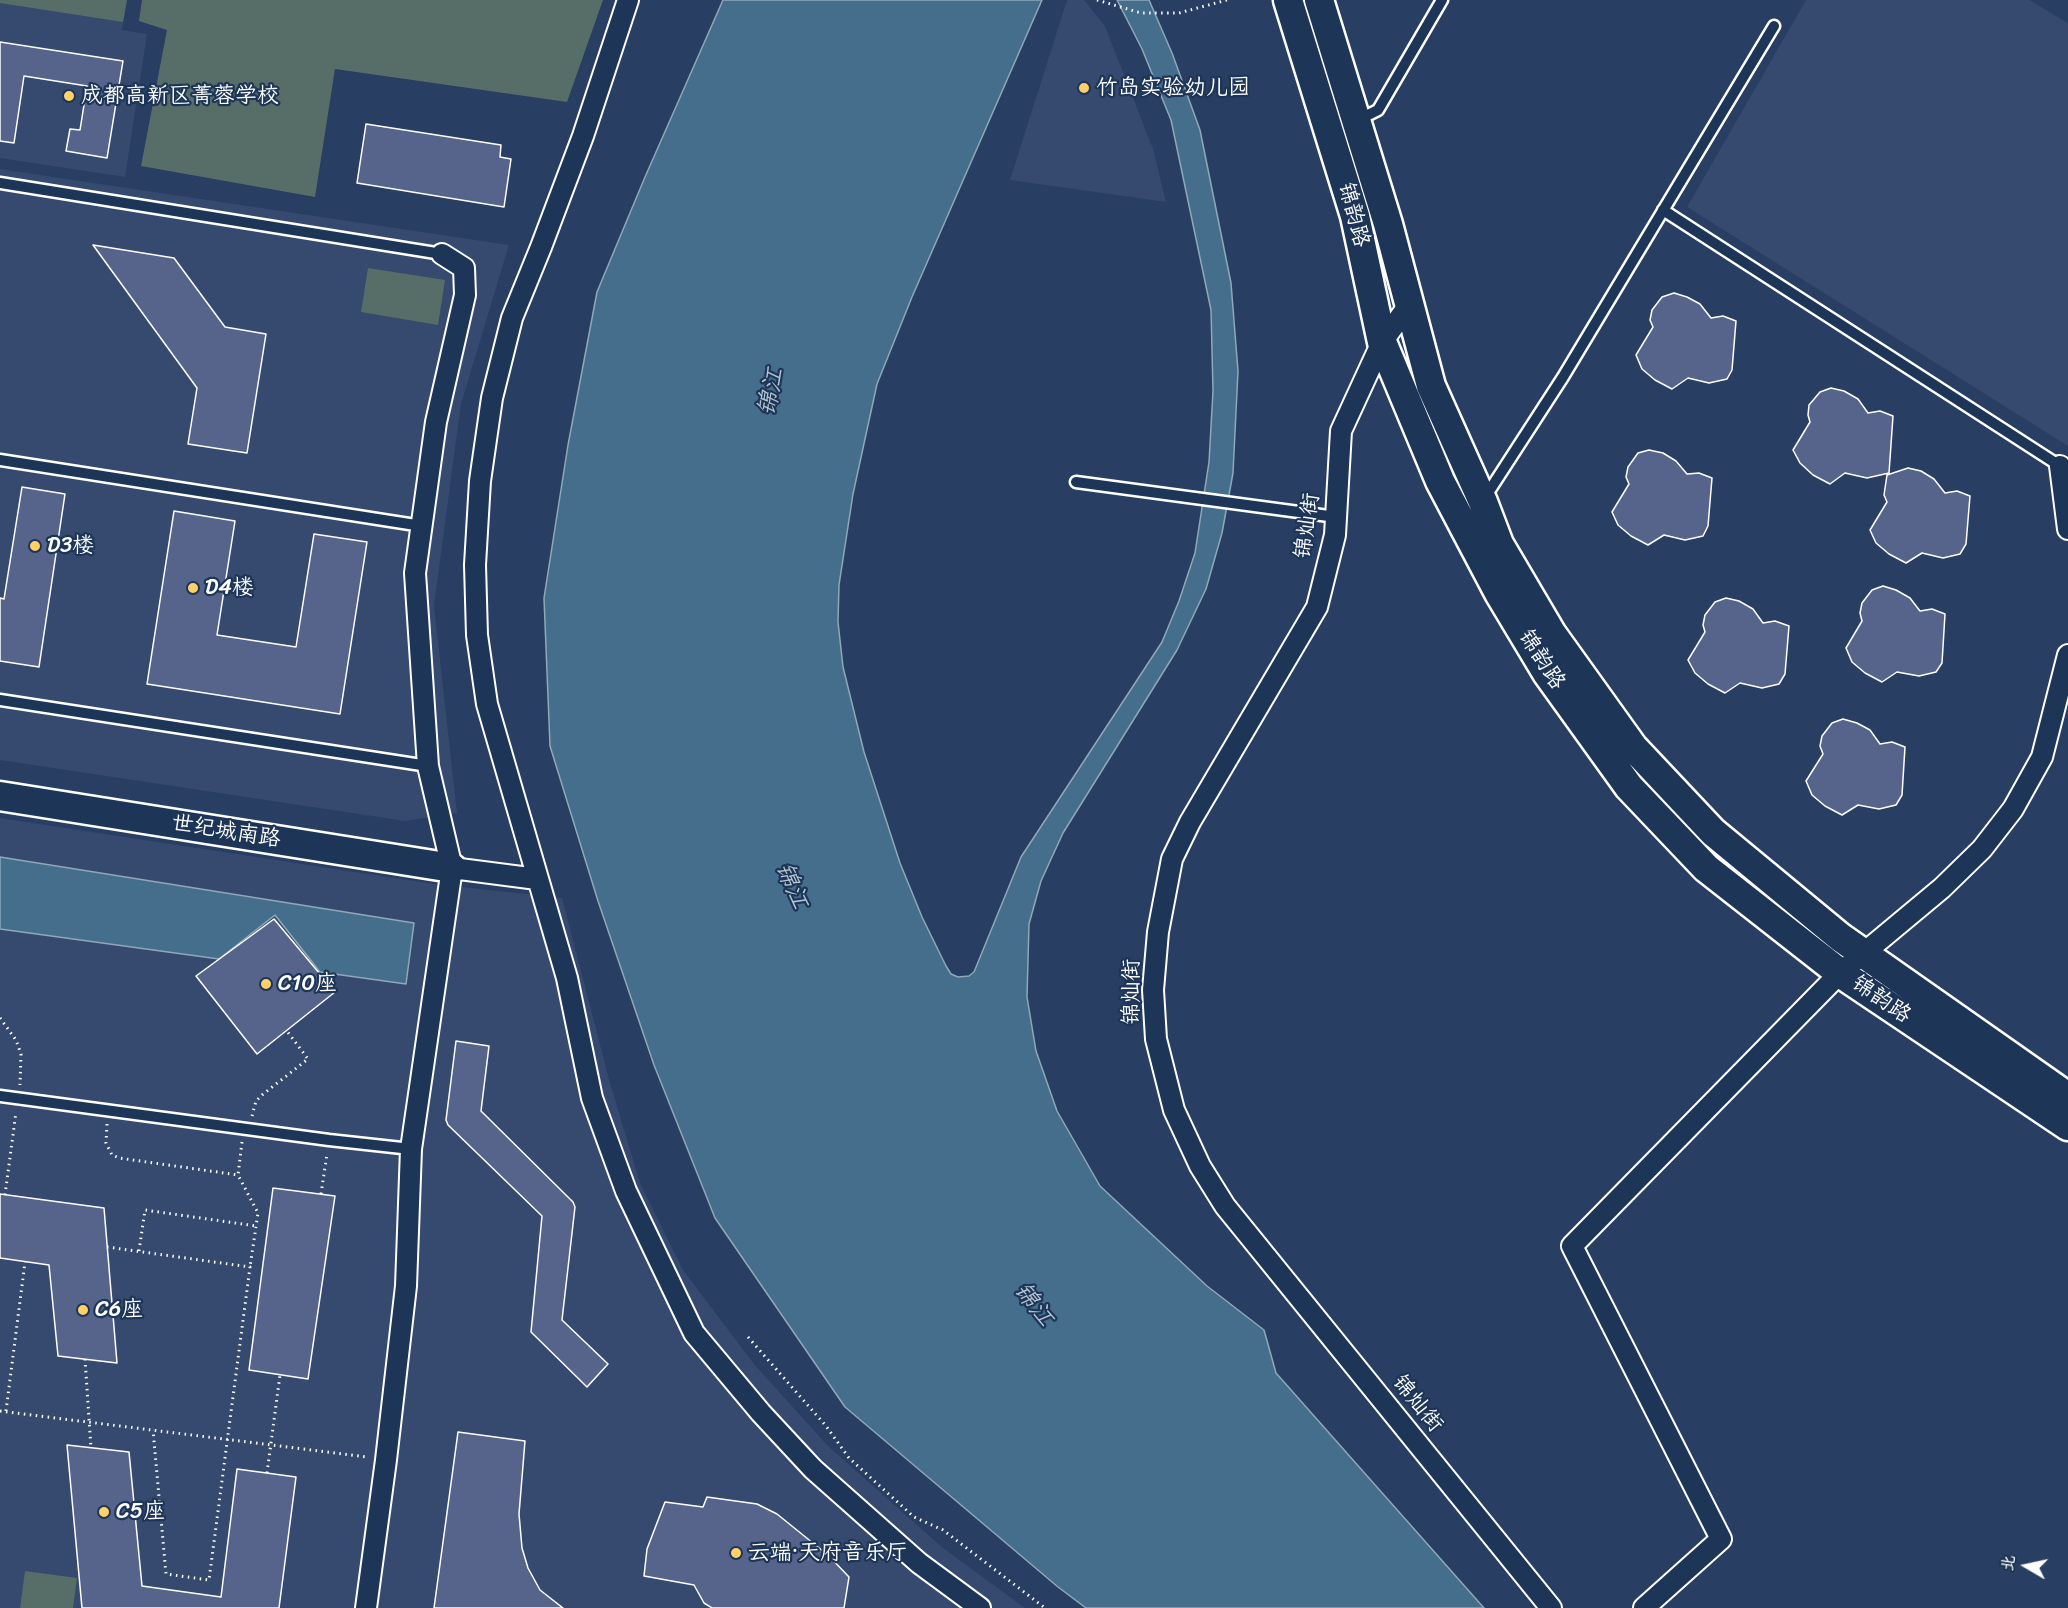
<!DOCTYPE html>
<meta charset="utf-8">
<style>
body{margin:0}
#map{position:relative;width:2068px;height:1608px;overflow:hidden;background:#283e62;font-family:Sriracha,"LXGW WenKai TC",sans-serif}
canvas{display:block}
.north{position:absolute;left:1996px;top:1536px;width:60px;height:60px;-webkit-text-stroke:4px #1d3557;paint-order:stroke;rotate:279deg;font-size:16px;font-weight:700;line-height:24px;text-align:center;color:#fff}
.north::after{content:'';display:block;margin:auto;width:21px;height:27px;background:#fff;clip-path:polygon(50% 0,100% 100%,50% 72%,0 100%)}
</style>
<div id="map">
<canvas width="2068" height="1608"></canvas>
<div class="north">北</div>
</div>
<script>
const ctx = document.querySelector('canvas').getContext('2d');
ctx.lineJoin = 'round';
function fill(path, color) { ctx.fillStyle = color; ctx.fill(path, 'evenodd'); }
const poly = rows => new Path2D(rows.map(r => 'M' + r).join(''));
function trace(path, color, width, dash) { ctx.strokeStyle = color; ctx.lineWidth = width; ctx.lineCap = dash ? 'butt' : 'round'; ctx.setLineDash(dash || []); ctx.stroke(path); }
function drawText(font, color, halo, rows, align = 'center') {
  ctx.font = font + ' Sriracha,"LXGW WenKai TC",sans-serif'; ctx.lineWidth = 4.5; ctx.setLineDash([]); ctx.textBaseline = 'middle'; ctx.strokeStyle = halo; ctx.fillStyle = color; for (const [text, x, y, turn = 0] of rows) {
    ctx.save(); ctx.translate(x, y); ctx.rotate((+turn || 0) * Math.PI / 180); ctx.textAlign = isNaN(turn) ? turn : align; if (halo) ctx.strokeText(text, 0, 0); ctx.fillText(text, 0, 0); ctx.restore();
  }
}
fill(poly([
 [0,0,127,0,122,30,147,34,125,177,0,158],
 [1067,0,1084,0,1105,26,1153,149,1166,202,1010,180],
 [1806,0,2029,0,2068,23,2068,446,1687,207],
 [0,169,509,245,461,404,434,606,457,813,405,821,0,760],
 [0,818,434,884,562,898,610,1083,640,1183,683,1270,754,1364,828,1446,943,1548,1025,1608,0,1608]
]), '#36496f');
fill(poly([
 [0,0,127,0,123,22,0,3],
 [142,0,603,0,567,102,335,69,315,197,141,166,167,30,139,21],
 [368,268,445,280,438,325,361,312],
 [25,1571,77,1578,73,1608,20,1608]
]), '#576d68');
const water = poly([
 [723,0,1042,0,912,297,877,384,853,494,839,585,838,622,843,667,864,752,900,863,922,917,946,966,951,974,958,977,969,976,974,972,1021,857,1162,642,1179,601,1195,553,1209,462,1213,391,1211,310,1171,120,1142,49,1117,0,1149,0,1172,53,1200,130,1231,283,1238,371,1233,473,1222,533,1206,589,1177,650,1063,833,1041,881,1029,924,1027,997,1036,1051,1057,1111,1100,1186,1207,1286,1264,1330,1276,1373,1484,1608,1086,1608,1058,1587,845,1407,715,1218,654,1065,598,901,550,746,544,598,568,445,597,292,645,177,723,0],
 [0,857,414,923,406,984,320,972,275,915,219,959,0,929,0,857]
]);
fill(water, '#456e8c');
trace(water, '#8fa8ba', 1.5);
const building = poly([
 [0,42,123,61,107,158,66,151,70,129,80,130,87,86,24,76,14,143,0,141,0,42],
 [366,124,501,145,500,157,511,159,504,207,357,183,366,124],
 [93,245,174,258,225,327,266,334,247,453,188,444,197,388,93,245],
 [1674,293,1687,297,1700,304,1711,318,1723,316,1736,321,1732,370,1727,379,1709,383,1688,378,1672,389,1655,380,1642,369,1636,355,1653,327,1650,320,1652,310,1662,297,1674,293],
 [1831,388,1844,391,1858,399,1868,413,1880,411,1893,416,1889,473,1867,478,1845,473,1830,484,1813,475,1800,463,1793,450,1810,422,1808,415,1809,405,1820,392,1831,388],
 [1649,450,1663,453,1676,461,1687,474,1699,473,1712,478,1708,526,1703,536,1685,540,1664,535,1648,545,1631,536,1618,525,1612,512,1629,484,1626,477,1628,467,1638,453,1649,450],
 [1908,468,1921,471,1934,479,1945,493,1957,491,1970,496,1966,544,1960,554,1943,558,1922,553,1906,563,1889,554,1876,543,1870,530,1887,502,1884,495,1887,475,1908,468],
 [22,487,65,494,39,667,0,661,0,598,4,599,22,487],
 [174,511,235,521,217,635,296,647,314,534,367,542,340,714,147,684,174,511],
 [1883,586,1896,590,1910,598,1920,611,1932,609,1945,614,1942,663,1936,672,1919,676,1897,672,1882,682,1865,673,1852,662,1846,648,1862,621,1860,613,1862,603,1872,590,1883,586],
 [1726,598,1739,601,1753,609,1763,623,1775,621,1789,626,1785,674,1779,684,1762,688,1740,683,1725,693,1708,684,1695,673,1688,660,1705,632,1703,625,1705,615,1715,602,1726,598],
 [1843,719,1857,723,1870,730,1880,744,1892,742,1905,747,1902,795,1896,805,1879,809,1858,805,1842,815,1825,806,1812,795,1806,781,1823,754,1820,746,1822,736,1832,723,1843,719],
 [274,919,335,992,257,1054,196,976,274,919],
 [456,1041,489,1046,481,1111,573,1202,575,1207,562,1320,608,1364,587,1387,531,1332,542,1216,448,1125,446,1120,456,1041],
 [273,1188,335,1196,308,1379,249,1370,273,1188],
 [0,1194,104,1208,117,1363,58,1356,49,1265,0,1258,0,1194],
 [458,1432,525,1441,519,1514,522,1548,528,1568,540,1590,563,1608,434,1608,458,1432],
 [67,1445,129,1452,142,1586,221,1597,237,1469,296,1477,279,1608,82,1608,67,1445],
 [707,1497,757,1504,777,1514,829,1556,849,1577,844,1608,712,1608,704,1603,694,1585,644,1576,647,1549,665,1502,703,1507,707,1497]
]);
fill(building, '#56648c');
trace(building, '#fff', 1.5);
const lane = poly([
 [1358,120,1378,110,1442,0],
 [0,183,442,254],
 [1663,210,2060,466],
 [0,460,422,526],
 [1076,482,1336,517],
 [1484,499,1563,377,1774,26],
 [0,700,428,766],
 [0,1096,329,1140,411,1149]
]);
const street = poly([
 [628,0,583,136,541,247,512,318,492,398,480,481,475,565,477,635,487,704,567,978,592,1098,626,1191,694,1333,761,1413,813,1469,919,1563,980,1608],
 [1409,305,1382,342,1341,431,1335,535,1317,607,1190,822,1172,859,1158,932,1153,990,1156,1039,1174,1110,1200,1166,1225,1206,1551,1608],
 [2060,466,2068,529],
 [452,868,537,879],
 [366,1608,386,1460,406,1286,411,1149,452,868,428,766,415,573,436,422,465,295,464,268,442,254],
 [1644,1608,1721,1539,1572,1246,1840,973,1942,888,1982,849,2013,809,2042,757,2068,655]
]);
const secondary = poly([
 [1288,0,1355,216,1382,342,1440,481,1499,593,1547,673,1629,787,1706,868,1840,973,2068,1126],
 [1319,0,1388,224,1431,386,1483,502,1499,544,1552,634,1633,747,1713,832,1840,937,2068,1097],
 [0,796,452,868]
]);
trace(lane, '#fff', 15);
trace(street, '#fff', 24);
trace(secondary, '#fff', 33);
trace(poly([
 [1097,0,1141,13,1179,13,1227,0],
 [0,1018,16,1040,21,1054,20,1085],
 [252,1116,256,1101,262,1095,308,1059,287,1031],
 [107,1124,106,1143,112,1155,119,1158,238,1175],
 [242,1142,238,1175,258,1213,250,1267],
 [321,1194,327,1154],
 [5,1195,16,1112],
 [107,1247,250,1267,209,1580,166,1574,153,1430],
 [139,1251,145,1210,256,1226],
 [748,1337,826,1426,849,1458,914,1517,943,1530,1045,1608],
 [0,1411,367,1457],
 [6,1411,25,1262]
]), '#fff', 3, [1.5, 4.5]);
trace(lane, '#1d3557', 10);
trace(street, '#1d3557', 20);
trace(secondary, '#1d3557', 28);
trace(poly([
 [85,1359,91,1448],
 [267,1473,280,1375]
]), '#fff', 3, [1.5, 4.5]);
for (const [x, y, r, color] of [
 [1084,88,6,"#ffd166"],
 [69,96,6,"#ffd166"],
 [35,546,6,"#ffd166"],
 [193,588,6,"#ffd166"],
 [266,984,6,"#ffd166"],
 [83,1310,6,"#ffd166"],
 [104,1512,6,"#ffd166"],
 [736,1553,6,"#ffd166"]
]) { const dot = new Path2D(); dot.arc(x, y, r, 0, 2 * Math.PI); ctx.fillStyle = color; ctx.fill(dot); trace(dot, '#1d3557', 2); }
drawText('22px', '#fff', '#1d3557', [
 ["竹岛实验幼儿园",1096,88],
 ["成都高新区菁蓉学校",81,96],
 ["D3楼",47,546],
 ["D4楼",205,588],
 ["C10座",278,984],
 ["C6座",95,1310],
 ["C5座",116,1512],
 ["云端·天府音乐厅",748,1553]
], 'left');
drawText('22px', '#fff', '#1d3557', [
 ["锦韵路",1353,215,75],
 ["锦灿街",1308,526,-82],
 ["锦韵路",1541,660,57],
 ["世纪城南路",226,832,9],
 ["锦灿街",1132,992,-90],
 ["锦韵路",1881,1000,34],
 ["锦灿街",1417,1404,51]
]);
drawText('italic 24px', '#b5c5d1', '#1d3557', [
 ["锦江",772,392,-79],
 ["锦江",791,886,67],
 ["锦江",1033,1305,52]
]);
</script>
